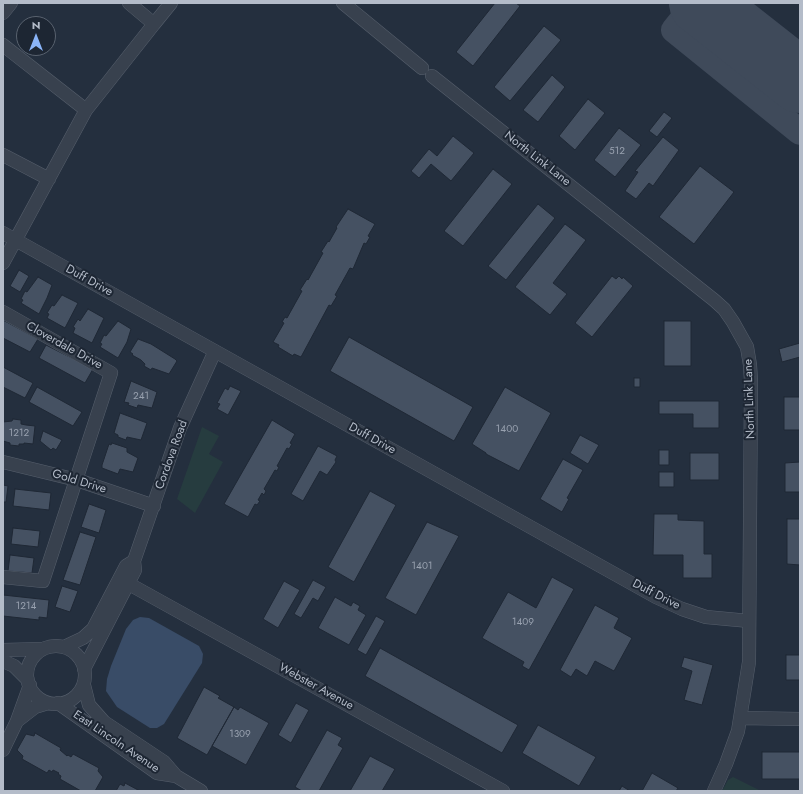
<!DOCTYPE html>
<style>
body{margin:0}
#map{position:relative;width:803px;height:794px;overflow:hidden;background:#242f3e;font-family:Jost,sans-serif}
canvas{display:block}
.frame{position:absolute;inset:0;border:4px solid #b4bcc9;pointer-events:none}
.north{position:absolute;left:16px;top:16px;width:40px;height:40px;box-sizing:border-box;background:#1d2633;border:1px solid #59626f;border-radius:50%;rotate:0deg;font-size:11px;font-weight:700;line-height:16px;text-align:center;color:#b4bcc9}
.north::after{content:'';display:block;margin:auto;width:14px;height:18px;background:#8ab4f8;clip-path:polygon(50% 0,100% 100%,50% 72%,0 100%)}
</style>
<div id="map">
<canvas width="803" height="794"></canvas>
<div class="frame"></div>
<div class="north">N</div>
</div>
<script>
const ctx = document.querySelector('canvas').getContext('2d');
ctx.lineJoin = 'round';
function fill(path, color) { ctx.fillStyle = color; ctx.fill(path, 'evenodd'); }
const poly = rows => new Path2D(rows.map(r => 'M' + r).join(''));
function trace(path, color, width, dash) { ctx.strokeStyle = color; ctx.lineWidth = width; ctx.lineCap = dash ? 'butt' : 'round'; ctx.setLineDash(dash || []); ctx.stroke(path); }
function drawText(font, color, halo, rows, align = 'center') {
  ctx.font = font + ' Jost,sans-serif'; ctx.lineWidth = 4; ctx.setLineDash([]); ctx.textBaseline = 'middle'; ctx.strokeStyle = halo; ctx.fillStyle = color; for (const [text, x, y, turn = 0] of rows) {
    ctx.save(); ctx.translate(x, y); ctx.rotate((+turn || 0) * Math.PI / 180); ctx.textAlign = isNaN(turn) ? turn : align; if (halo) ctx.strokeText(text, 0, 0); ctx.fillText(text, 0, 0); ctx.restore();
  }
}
fill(poly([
 [202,427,219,436,209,454,223,462,195,513,177,499],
 [733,777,761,791,722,791,728,780]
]), '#263c3f');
fill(poly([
 [140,617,149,618,199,646,203,654,202,663,164,724,157,728,150,728,117,707,106,691,107,679,111,666,126,629,133,620]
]), '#394c67');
trace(poly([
 [696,3,674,30,800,132]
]), '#3f4a5a', 26);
trace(poly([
 [701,3,800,81]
]), '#3f4a5a', 64);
const building = poly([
 [495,3,516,3,520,6,473,66,456,52,495,3],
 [544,26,561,40,510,101,494,87,544,26],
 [552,75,565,87,538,122,523,110,552,75],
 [588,99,605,113,575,150,559,136,588,99],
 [664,112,672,118,657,137,649,131,664,112],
 [619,128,641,145,615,177,594,160,619,128],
 [453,136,474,153,451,181,431,164,419,178,411,171,429,149,437,156,453,136],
 [663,137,679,150,653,186,649,183,636,199,625,191,638,172,635,171,663,137],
 [700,166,734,192,694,244,659,217,700,166],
 [493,169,512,184,463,246,444,231,493,169],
 [538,204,555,218,506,280,488,266,538,204],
 [348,209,375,224,368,236,370,237,366,244,364,243,353,269,350,268,335,295,337,296,331,306,329,305,301,357,294,354,293,356,278,347,279,345,273,342,284,323,282,322,285,317,287,318,302,291,300,290,307,279,308,280,323,253,321,252,328,241,329,242,337,228,336,227,348,209],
 [565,224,586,240,553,283,567,294,550,315,515,287,565,224],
 [19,270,29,276,20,292,10,286,19,270],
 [612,276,616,279,619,276,622,279,623,277,633,286,592,337,575,323,612,276],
 [38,277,52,285,47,298,39,314,21,303,23,300,21,299,25,291,27,292,38,277],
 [62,295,78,303,65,328,47,318,49,314,47,313,52,305,54,306,62,295],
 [88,309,104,318,92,343,73,333,75,328,73,327,78,319,80,321,88,309],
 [3,320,38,339,30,352,3,338,3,320],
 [118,321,131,329,127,342,118,358,100,347,102,344,100,343,104,335,106,336,118,321],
 [664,321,691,321,691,366,664,366,664,321],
 [349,337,473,407,454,441,330,371,349,337],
 [138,339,151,344,175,359,177,361,169,374,152,368,151,370,144,366,145,364,141,360,132,355,133,354,130,352,138,339],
 [800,343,800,357,782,362,779,349,800,343],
 [46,345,93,369,85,383,39,358,46,345],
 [3,367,33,383,25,398,3,387,3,367],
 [634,378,640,378,640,387,634,387,634,378],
 [131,381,157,392,152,408,138,405,137,408,128,405,129,403,124,402,131,381],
 [230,386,241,391,228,415,217,409,220,404,217,403,225,388,228,390,230,386],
 [37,387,82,412,73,426,29,402,37,387],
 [505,387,551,413,519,471,486,454,486,453,472,444,505,387],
 [784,397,800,397,800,430,784,430,784,397],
 [659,401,719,401,719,428,693,428,693,414,659,414,659,401],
 [120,413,147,423,141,440,127,437,126,440,118,437,118,435,114,433,120,413],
 [13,419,21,420,21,424,26,425,35,426,33,444,24,443,24,444,19,444,19,446,10,445,10,443,3,441,3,422,12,421,13,419],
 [272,420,295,434,290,443,292,444,289,449,287,448,277,466,279,467,277,471,275,470,264,489,266,491,264,495,262,493,258,500,260,501,257,505,255,504,248,517,224,504,272,420],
 [43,431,62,440,56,450,53,448,51,450,40,441,43,431],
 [580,435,599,445,588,464,570,453,580,435],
 [112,443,127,448,127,452,138,458,133,472,120,469,118,474,102,468,102,465,109,444,111,445,112,443],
 [318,446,337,456,335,460,336,462,327,475,320,471,303,501,291,494,318,446],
 [659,450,669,450,669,465,659,465,659,450],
 [690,453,719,453,719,480,690,480,690,453],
 [563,459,583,470,567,498,569,499,562,512,540,499,563,459],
 [800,462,800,492,785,492,785,463,800,462],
 [659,472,674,472,674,487,659,487,659,472],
 [3,485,8,486,6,502,3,502,3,485],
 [15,489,51,493,49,510,13,506,15,489],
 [370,491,396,505,354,582,328,567,370,491],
 [89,504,106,510,99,533,81,527,89,504],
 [654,514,678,514,678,520,704,521,704,554,712,554,712,578,683,578,683,555,653,555,654,514],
 [787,519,800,519,800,565,787,564,787,519],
 [427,522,459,536,416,615,385,598,427,522],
 [13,528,40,531,38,547,11,544,13,528],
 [80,532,96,537,80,585,63,580,80,532],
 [10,555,34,558,32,573,8,571,10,555],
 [552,577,574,589,529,670,522,666,524,662,482,638,508,592,536,608,552,577],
 [313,580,326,587,318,601,313,598,301,618,294,614,313,580],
 [284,581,300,590,278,628,263,619,284,581],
 [62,586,78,591,70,612,55,607,62,586],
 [3,595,49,600,47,618,39,617,39,620,3,616,3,595],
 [335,597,351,606,353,602,360,606,358,610,366,615,349,645,318,628,335,597],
 [595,605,619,618,614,628,632,638,614,671,595,661,587,676,576,669,571,677,560,670,595,605],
 [376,616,385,621,366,655,357,650,376,616],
 [380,648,518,725,502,753,365,676,380,648],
 [786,655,800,655,800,680,786,680,786,655],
 [684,657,713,665,702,705,684,700,692,671,681,667,684,657],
 [204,687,220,696,218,698,234,707,207,755,177,738,204,687],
 [296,703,309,710,291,743,278,735,296,703],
 [234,707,238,710,240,707,269,723,246,765,212,746,234,707],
 [538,725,596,757,579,786,522,753,538,725],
 [327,730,342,738,338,745,343,748,319,791,302,791,295,787,327,730],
 [35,733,61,748,60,750,67,756,68,755,71,757,73,754,99,768,98,771,103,777,95,791,81,791,60,779,61,776,58,774,59,773,53,770,52,772,49,770,47,773,22,759,23,756,17,750,26,734,34,736,35,733],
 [762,752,800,752,800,779,762,779,762,752],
 [370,756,395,769,382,791,350,791,370,756],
 [652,773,678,788,676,791,642,791,652,773],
 [125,783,140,791,116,791,120,784,124,786,125,783],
 [622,786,630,791,619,791,622,786]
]);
fill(building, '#455162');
trace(building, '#1f2835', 1);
const minor = poly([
 [343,3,422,68],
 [3,13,11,3],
 [154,24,171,3],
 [3,45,86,110,3,263],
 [432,76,714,300,724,309,733,322,747,347,750,365,751,381,749,662,738,731,726,764,714,791],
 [86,110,154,24,129,3],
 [3,155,49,179],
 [3,233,656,597,682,609,706,617,749,621],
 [3,312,111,373,43,581,3,577],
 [3,462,77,480,154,506],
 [129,584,503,791],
 '27 675a29 29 0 1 1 58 0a29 29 0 1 1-58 0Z',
 [64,647,83,638,93,629,126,566,134,561],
 [3,650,43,649],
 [3,661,14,666,28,680],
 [84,669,135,570,134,561,180,428,215,351],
 [84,685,89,705,104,722,164,762,176,776,201,791],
 [58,703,157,773,176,776],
 [741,718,800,719],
 [17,721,35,707,48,703],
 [3,750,17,721,30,685]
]);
trace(minor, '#565f6c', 14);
trace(minor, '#38414e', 13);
drawText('10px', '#98a1af', null, [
 ["512",617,152],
 ["241",141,397],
 ["1400",507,430],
 ["1212",19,434],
 ["1401",422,567],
 ["1214",26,607],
 ["1409",523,623],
 ["1309",240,735]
]);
drawText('12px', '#b4bcc9', '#1d2633', [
 ["North Link Lane",537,159,38],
 ["Duff Drive",89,281,29],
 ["Cloverdale Drive",64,346,29],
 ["North Link Lane",750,399,-92],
 ["Duff Drive",372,439,29],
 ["Cordova Road",172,455,-70],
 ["Gold Drive",79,482,17],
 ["Duff Drive",656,595,27],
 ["Webster Avenue",316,687,29],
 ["East Lincoln Avenue",116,742,34]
]);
</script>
